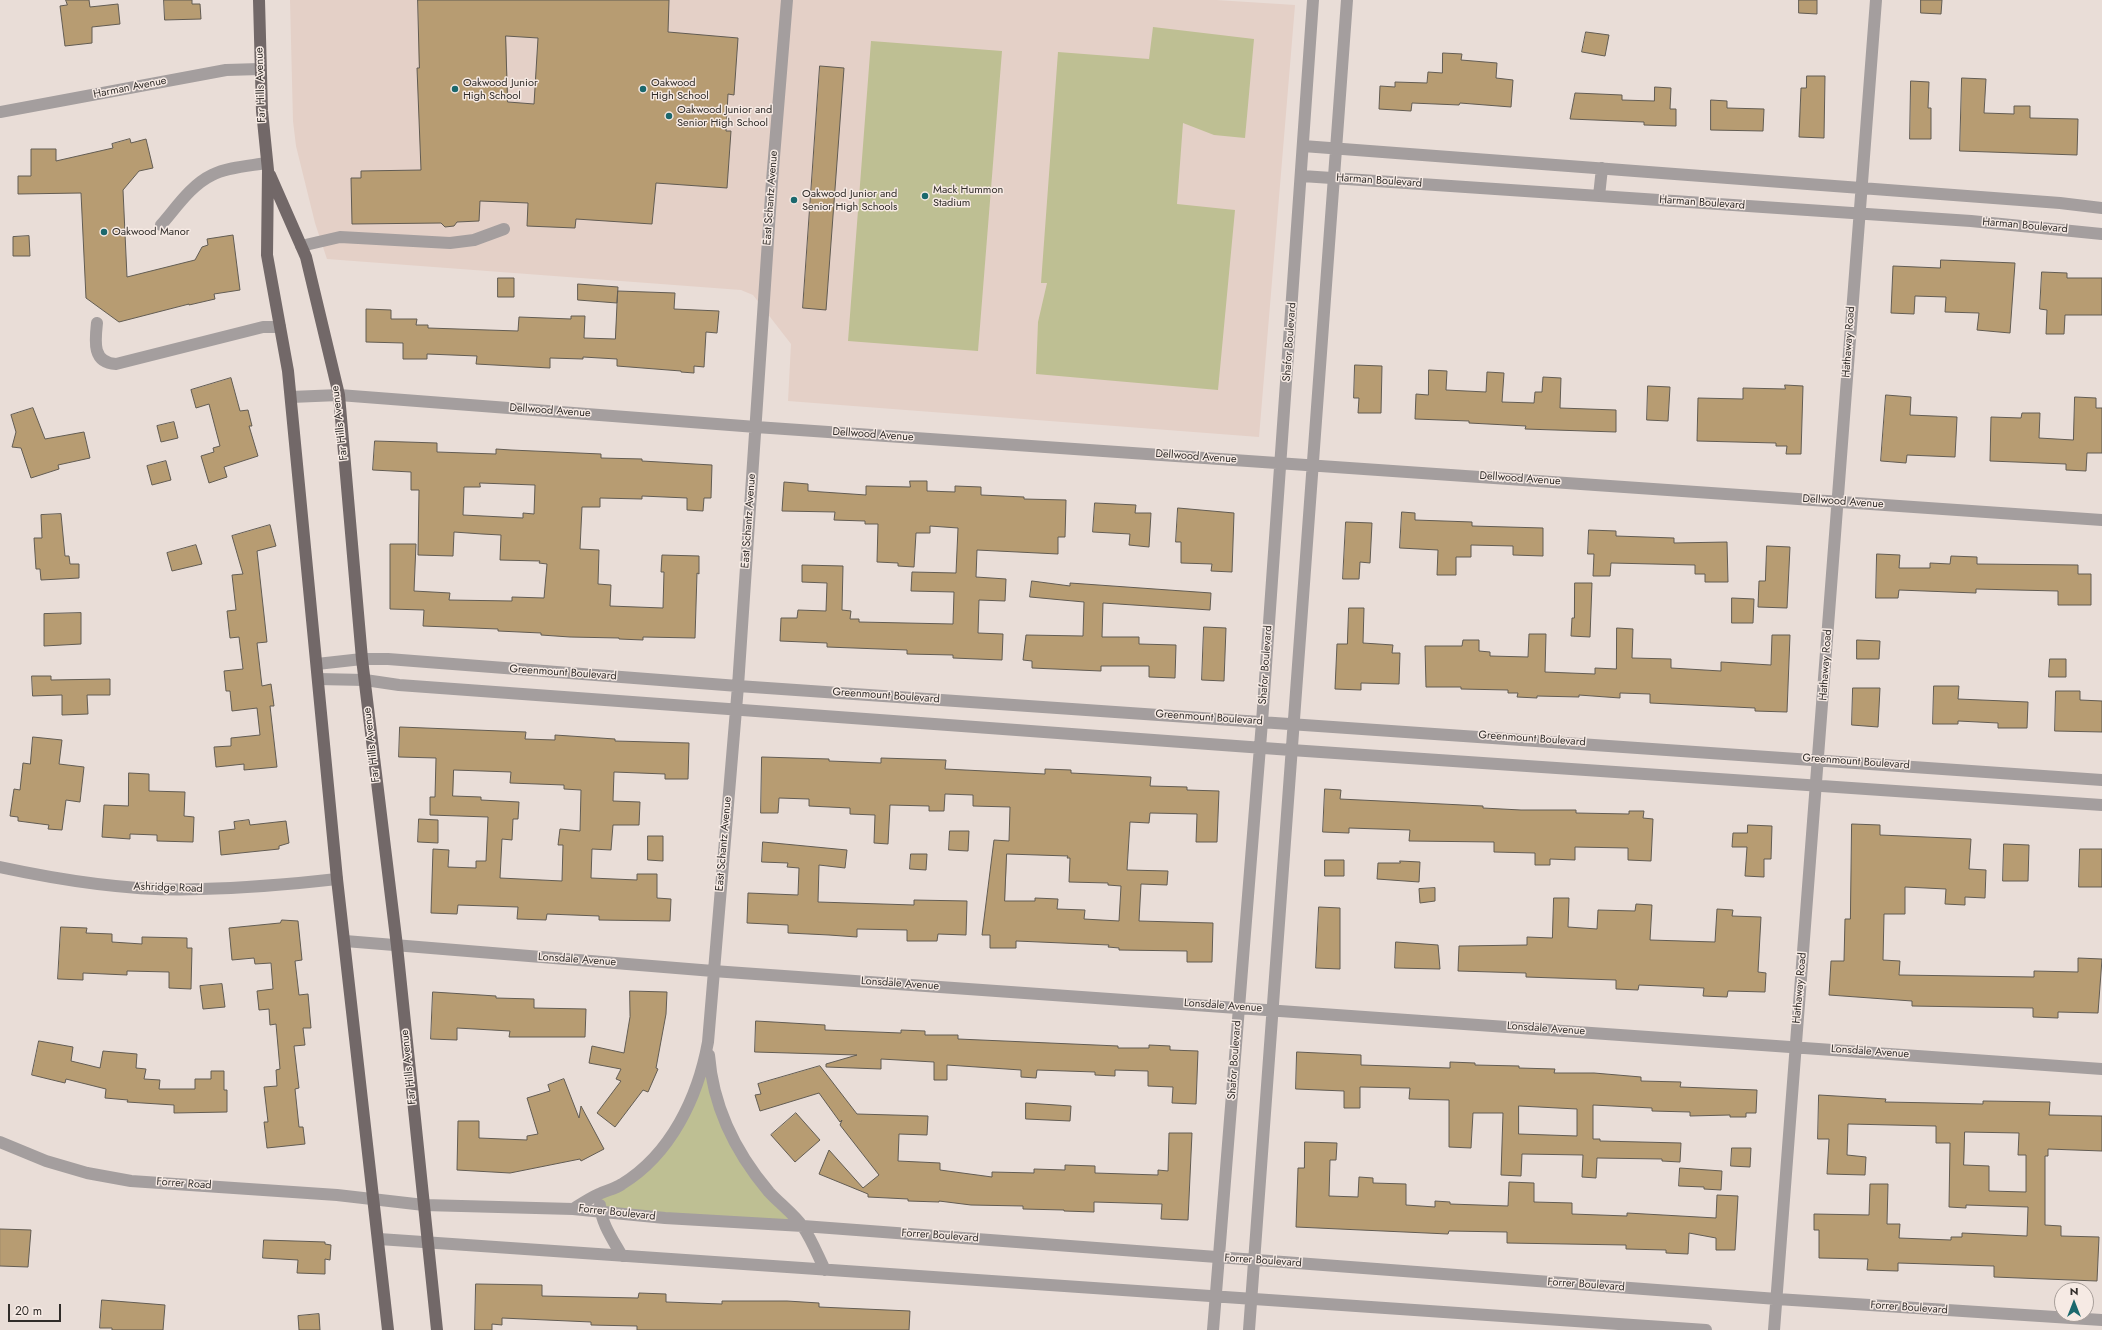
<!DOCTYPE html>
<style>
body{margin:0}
#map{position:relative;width:2102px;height:1330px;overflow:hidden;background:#e9ddd7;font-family:Jost,sans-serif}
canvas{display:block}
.north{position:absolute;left:2054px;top:1282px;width:40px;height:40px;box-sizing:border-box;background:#f6eae4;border:1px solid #a79e99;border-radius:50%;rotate:0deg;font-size:11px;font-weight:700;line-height:16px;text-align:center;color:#302c29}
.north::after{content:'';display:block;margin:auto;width:14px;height:18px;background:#1b686d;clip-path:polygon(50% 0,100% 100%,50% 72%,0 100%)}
.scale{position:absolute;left:8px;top:1304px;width:53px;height:18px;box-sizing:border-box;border:2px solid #302c29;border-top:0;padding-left:5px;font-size:12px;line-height:14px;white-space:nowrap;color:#302c29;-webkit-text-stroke:3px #f6eae4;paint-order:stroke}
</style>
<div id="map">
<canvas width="2102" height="1330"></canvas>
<div class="north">N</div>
<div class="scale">20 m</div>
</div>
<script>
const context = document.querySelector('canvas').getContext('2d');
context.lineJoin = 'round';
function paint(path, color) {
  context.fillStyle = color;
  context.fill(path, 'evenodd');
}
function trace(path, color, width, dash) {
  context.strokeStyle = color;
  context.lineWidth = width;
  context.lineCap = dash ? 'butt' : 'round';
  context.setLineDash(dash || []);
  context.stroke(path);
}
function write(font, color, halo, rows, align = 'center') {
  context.font = font + ' Jost,sans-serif';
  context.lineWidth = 3;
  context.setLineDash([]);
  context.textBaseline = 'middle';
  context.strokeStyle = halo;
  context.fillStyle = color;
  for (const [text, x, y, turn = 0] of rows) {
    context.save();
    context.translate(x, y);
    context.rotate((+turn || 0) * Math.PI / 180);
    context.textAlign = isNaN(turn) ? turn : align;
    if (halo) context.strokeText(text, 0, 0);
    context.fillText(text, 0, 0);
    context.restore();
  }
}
const built = new Path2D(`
 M290,0h926l79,5 -36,432 -471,-36 3,-57 -38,-49 -12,-5 -414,-31 -12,-36 -19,-77 -3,-25z`);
const green = new Path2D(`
 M1153,27l101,12 -9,99 -31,-3 -31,-12 -6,81 58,6 -17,180 -182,-16 2,-52 9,-39h-6l17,-231 91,7z
 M871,41l131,10 -24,300 -130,-10z
 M709,1053l28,94 66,79 -203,-15 -1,-17 60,-41z`);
const building = new Path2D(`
 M66,0h23l1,7 28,-3 2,20 -28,3v16l-27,3 -5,-40 7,-1z
 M164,0h28v4h8l1,15 -36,1z
 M418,0h251l-1,32 70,6 -4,57 -6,-1 -2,37h5l-4,57 -71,-5 -4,41 -76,-5 -1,9 -48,-2 1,-23 -48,-2 -1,20 -22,1 -3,4 -9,1 -4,-4 -89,1 -1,-46h10v-7l60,-1 -4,-102h2zM506,36l32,2 -4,66 -26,-2z
 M1799,0h18v14l-18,-1z
 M1921,0h21l-1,14 -20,-1z
 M1586,32l23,3 -4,21 -23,-4z
 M1443,53l19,1 -1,6 36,3 -1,15 17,2 -2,27 -51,-4 -1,2 -47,-2 -1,8 -32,-2 1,-23 15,1v-5l32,1 1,-11 14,1z
 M820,66l24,2 -18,242 -23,-2z
 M1807,76h18l-1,62 -25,-1 2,-49h5z
 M1962,78l24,1 -2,34 30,1v-8h16v12l48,1 -1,36 -117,-4z
 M1911,81l18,1 -1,26h3v31h-21z
 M1655,87l16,1 -1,21h6v17l-32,-1v-3l-74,-3 5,-26 47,2v5l32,1z
 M1711,100l16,1v7l37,1 -1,22 -52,-1z
 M130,139l1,4 15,-4 7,29 -14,3 -16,19 4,87 68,-17 7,-13 6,-2 -1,-6 26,-4 7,55 -26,4 1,5 -26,6v-1l-70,18 -33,-24 -5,-105 -63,1v-18h13v-27h25v12l57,-13 -1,-4z
 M29,236l1,20h-17v-19z
 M1941,260l74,3 -5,70 -33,-3 2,-17 -34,-1 1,-15 -31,-1 -1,18 -23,-1 2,-47 47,2z
 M2042,272l25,1v5h35v37h-37l-1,19h-18l1,-24 -7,-1z
 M498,278h16v19h-16z
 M578,284l40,3 -1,16 -39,-3z
 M618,291l57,2 -1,16 45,2 -2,22 -11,-1 -2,35 -10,-1v7l-13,-1v-1l-64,-5v-7l-34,-2v2l-33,-1v10l-74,-4 1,-8 -50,-2v5h-24v-16l-37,-1v-33l25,1v9h26l-1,6h12v3l90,3 1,-14 52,2v-3h14l-1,22 31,1z
 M1355,365l27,1 -1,47h-23l1,-15h-5z
 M1429,370l18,1 -1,19 40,2 1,-20 17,1 -2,29 32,1 1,-11h7l1,-15 18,1 -1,30 56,2v22l-91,-3 1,-3 -57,-3v-2l-54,-2 1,-25 12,1z
 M231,378l9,33 8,-1 4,16h-3l9,30 -34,11 3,10 -18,6 -8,-27 13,-4 -1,-4 7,-2 -11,-42 -13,4 -5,-18z
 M1785,385l18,1 -2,68h-15l1,-8h-11v-3l-79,-2 1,-43 45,1v-11l42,1z
 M1648,386l22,1 -2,34 -21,-1z
 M1886,395l25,2 -1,18 47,2 -2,40 -48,-2 -1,8 -25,-2z
 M2075,397l21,1v10h6v45h-15l-1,18 -20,-1v-6l-76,-3 1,-44 30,1 1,-5h18l-1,25 34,2z
 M33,408l12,31 39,-7 6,26 -32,7 1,4 -28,9 -10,-30 -9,-1 4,-15 -5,-17z
 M174,422l4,16 -17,4 -4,-16z
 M375,441l62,2v9l59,2v-5l15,1 90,4v4l41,1v2l70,4 -1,33h-7l-1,13 -16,-1v-12l-45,-2v3l-42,-1v9h-18l-2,42 19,1 -1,34 13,1 -1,21 53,2 1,-36h-3l1,-17 37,1v18l-2,-1 -2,65 -52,-1v3l-24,-1v-1l-49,-1 -29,-2v-2l-43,-2v-2l-75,-3 1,-16 -34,-1v-65h26l-2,47 36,2 -1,7 63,1v-4l32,1 3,-34 -8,-1 1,-2 -40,-1 1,-25 -19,-1 -28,-2 -1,24 -35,-1 1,-65h-8v-18l-38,-2zM480,483l55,2 -1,29 -11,-1v5l-60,-3 1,-28h16z
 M166,461l5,19 -19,5 -5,-19z
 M910,481h17v10l28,1v-6l26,1v8l43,2v2l42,1 -1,37h-7v17l-81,-4 -1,27 30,2 -1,22 -26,-1 -1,33 25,1 -1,26 -49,-2v-3l-46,-1v-4l-80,-3v-4l-47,-2 1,-23h16l1,-8 28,1 1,-28 -25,-1v-17l41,1 -1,44 9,1 -1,8h9v3l94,2 1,-32 -43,-1 1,-19 44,1 2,-45 -28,-2v7h-14l-2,34 -16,-1v-3l-21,-1 1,-38h-13v-3l-31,-1 1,-8 -53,-1 2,-29 24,2v7l58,4v-9l44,1z
 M1095,503l41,2 -1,8h16l-2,34 -20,-2 1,-11 -37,-2z
 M1178,508l56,5 -2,59 -21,-1 1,-7 -31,-1v-21h-5z
 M1402,512l13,1v7l57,2v4l71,2v28l-30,-1v-9l-42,-1v12h-15v18h-19l1,-25 -38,-2z
 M61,514l4,42h4l1,8h9v14l-38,2 -1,-11h-4l-2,-31h8l-1,-23z
 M1346,522l26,1 -2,40 -10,-1 -1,17h-16z
 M270,525l6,21 -19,5 10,91 -10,1 5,43 9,-2 3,22h-4l7,61 -33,3v-6l-28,3 -2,-20 17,-1v-8l29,-3 -3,-27 -25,3 -2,-20h-4l-2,-20 19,-2 -4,-32 -9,1 -3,-27 9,-1 -4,-35 11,-1 -11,-38z
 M1589,530l27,1v5l58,2v5l53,-1 1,40h-23v-8h-10v-9l-84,-2 -1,13h-17l1,-22h-6z
 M196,545l6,19 -30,7 -5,-18z
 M1767,546l23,1 -3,61 -29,-1 1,-26h6z
 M1877,554l23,1 -1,13h31v-5l20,1 1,-8 26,1v7l101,1v9h13v31h-33v-14l-82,-2v4l-77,-3 -1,8h-22z
 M1032,581l38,5v-3l141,10 -1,17 -107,-7 -1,34h37v7l37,1 -1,33 -26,-1v-11h-48v5l-69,-3v-7l-9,-1 3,-25 57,1 1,-34 -54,-5z
 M1575,583h17l-2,54 -19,-1 1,-18h2z
 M1732,598l22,1 -1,24h-21z
 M1349,608h15l-1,35 30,2 -1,8h8l-1,31 -38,-1v7l-26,-1 2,-45h10z
 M81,613v31l-37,2v-32z
 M1204,627l22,1 -2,53 -22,-1z
 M1617,628l16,1 -1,29 39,1v9l50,3v-9l50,3 1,-30h18l-3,77 -32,-1v-3l-105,-5v-9l-30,-1v5l-41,-3v2l-42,-1v2l-20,-1 1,-4h-10v-3l-47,-1v-2h-35l-1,-41h37l1,-6h16v11l11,1v4l38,1 1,-23h17l-1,38 50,2v-6l21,1z
 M1857,640l23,1 -1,18h-22z
 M2050,659h16v18h-17z
 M32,676h19v4l59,-1v16h-23l1,19 -26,1v-20l-29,1z
 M1934,686h25l-1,13 70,3 -1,26h-29v-5l-40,-2v3h-25z
 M1853,688h27l-2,39 -26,-2z
 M2056,691h24v9l22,1v31l-47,-1z
 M400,727l126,5 -1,7 30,1v-5l60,4v2l74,2 -1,36h-23v-5l-51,-2 -1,29 27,1 -1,23h-26l-2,25 -19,-1 -1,29 46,2v-6h20v24l14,1 -1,22 -71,-1v-4l-52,-2 -1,6 -29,-1 1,-12 -60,-2 -1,9 -26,-1 2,-64 16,1 -1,17 28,1v-7h10l2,-44 -58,-2v-18h5l1,-39 -37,-1zM454,770l57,2 -1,11 54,2v4l17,1 -1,41 -20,-2 -2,16h5l-1,36 -62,-3 2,-39 10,1 1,-21h5l1,-17 -38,-2v-3l-28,-1z
 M33,737l29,3 -3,24 25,3 -4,35 -14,-2 -4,30 -14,-1 1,-4 -31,-4v-4l-8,-1 4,-27 6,1 3,-27 7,1z
 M762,757l67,2v2l52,2v-5l65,2 -1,9 100,5v-5l26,1v3l80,4 -1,9 37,1v3l32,1 -2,51h-21l1,-28 -47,-1 -1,10 -19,-1 -3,48 41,1 -1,14 -26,-1 -2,37 74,2 -1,39h-25v-11l-68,-1v-2l-11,-1 1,-2 -93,-4v7h-26v-13h-8l12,-95 15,1 1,-34 -37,-1v-11l-28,-1 -1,17h-15v-5l-39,-1 -2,39 -14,-1 1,-28 -25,-1v-6l-41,-2v-7l-30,-1 -1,15h-17zM1007,854l61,2 -1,2h3l-1,24 39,1v2l13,1 -2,35 -35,-2 1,-9 -28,-1 1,-10 -23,-1v3h-30z
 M129,773l20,1v17l36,1 -1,24 10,1 -1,25 -36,-1v-6l-27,-1v5l-28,-2 2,-32 24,1z
 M1325,789l16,1 -1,9 143,7v2l38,2h55v3l53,1v-3h15l-1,7 10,1 -2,42 -23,-1v-12l-53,-1v13l-25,-1v6h-15v-12l-41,-1v-10l-85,-1 1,-11 -61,-2v5l-26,-1z
 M419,819l19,1v23l-20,-1z
 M249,820l1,5 36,-4 3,22 -10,3v3l-58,6 -2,-24 16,-2 -1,-7z
 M1852,824l28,1v10l91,4 -2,30 17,1 -1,28 -20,-1v8l-20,-1 1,-15 -41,-2v27h-21l-1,46 17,1 -1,14 135,2v-6l44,1v-14l24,1 -4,54 -40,-1v6l-25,-1v-9l-121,-2v-5l-83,-6 2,-34h13l1,-42h5z
 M1748,825l24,1 -1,33h-7v18l-19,-1 2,-29h-15l1,-14h14z
 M950,831h19l-1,20 -19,-1z
 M648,836h15v25l-15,-1z
 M763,842l84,8 -2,18 -26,-3 -1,37 96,3v-5l53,1 -1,34 -28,-1 -1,7h-30v-11l-50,-1v8l-28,-2 -41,-2v-8l-41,-2 1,-30 50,2 1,-27 -12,-1 1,-4 -26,-1z
 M2004,844l25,1 -1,36h-25z
 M2080,849h22v38h-23z
 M911,854h16l-1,16 -16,-1z
 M1325,860h19v16h-19z
 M1400,861l20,1 -1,20 -42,-3 1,-16h22z
 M1435,888v13l-15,2 -1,-14z
 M1554,898h15l-1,29 29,2 1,-19 37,1 1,-7 16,1 -2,35 65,2 2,-33 16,1 -1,6 29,1 -3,55 8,1 -1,19 -37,-1 -1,6 -24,-1 1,-8 -65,-3 -1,5 -22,-1v-9l-90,-3v-4l-68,-2 1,-25 68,-1v-8l25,1z
 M1319,907l21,1v61l-24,-1z
 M282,920l16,1 4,39 -7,1 4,34 9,-1 3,34h-8l2,17 -11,1 5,42 -4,1 4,38h4l2,17 -38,4 -3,-26h4l-4,-35 13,-1 -1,-16 4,-1 -4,-45 -6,1 -1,-16 -10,1 -2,-19 16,-2 -2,-26 -16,1 -1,-6 -22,2 -3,-32 51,-5z
 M61,927l26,1 -1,5 26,1v8l30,2v-7l45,1v10h5l-1,41 -22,-1v-16l-42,-1v4l-44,-2v7l-25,-1z
 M1396,942l42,3 2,24 -45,-1z
 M222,984l3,23 -22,2 -3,-23z
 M630,991l37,1 -1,22 -10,54 2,1 -10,23 -5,-2 -28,37 -18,-14 24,-32 -5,-2 5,-10 -32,-6 3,-17 32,7 6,-36z
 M433,992l63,4v2l38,1v9l52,1 -1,28h-76l1,-6 -53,-3v12l-26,-1z
 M756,1021l69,4v5l76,3v-3l24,1v4h33v4l160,7v2h31v-3l21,1v4l28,1 -2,53 -24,-1 1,-16 -25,-1v-15l-33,-1v6l-20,-1v-3l-58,-2 -1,8 -15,-1v-7l-74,-5v15h-13v-18l-53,-3v10l-55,-2v-3l31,-9 -102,-3z
 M39,1041l34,6 -2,14 29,7 3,-17 34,3 -1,14 10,1 -2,10 16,1 -1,9h36v-10h16v-8h13v19h3v22l-53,1v-8l-47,-3 1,-2 -23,-2 1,-9 -40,-10 -1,4 -33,-8z
 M1297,1052l64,3v10l89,3v-6l25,1v2l44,1v2l36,1 -1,4h40l47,4v4l40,1 -1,5 77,3 -1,23h-10v4h-16v-2l-40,1v-4l-38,-1v-3l-59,-3v34h7v2l81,2 -1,19 -18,-1v-2l-65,-1 -1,20 -14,-1 1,-22 -61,-1 -1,22 -20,-1 2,-62h-30l-2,35 -22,-1v-47l-40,-1 1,-11 -50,-1v21h-16v-17l-48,-2zM1519,1106l58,3v27l-58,-2z
 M820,1066l37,48 71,2 -1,19 -28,-1 -1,27 42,2v7l52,7v-5l42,1v-4l31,1v-5l30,1v7l63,2v-5l10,1 1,-38h23l-4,87 -27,-1 1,-15 -68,-2v10l-30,-1v-1l-41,-1v-3l-52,-1 -32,-4v1l-31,-1v-2l-40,-2v-3l-49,-20 10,-24 34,38 16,-13 -39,-50 2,-5 -2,2 -21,-29 -59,18 -5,-16 6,-1 -3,-10z
 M564,1079l15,39 2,-12 23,43 -23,12 -1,-2 -70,14 -53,-3 1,-49h21v17l48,2v-4l11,-2 -11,-36 23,-7 -2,-6z
 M1819,1095l67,4 -1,3 52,1 46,1v-3l67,1 -1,13 53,1v35l-54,-2v7h-3v69l16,1v10l38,1 -2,44 -103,-4v-11l-96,-3v8l-31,-1 1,-11 -49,-1v-28h-5v-16l55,1 1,-31h18l-1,40h13l-1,14 52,2v-3h11v-4l65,3 1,-29 -62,-2v3l-17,-1 1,-64h-14v-17l-88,-2 -1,31 19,2 -1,18 -38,-1 2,-35h-11zM1965,1132l54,1 -1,22h8v37l-37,-1v-25l-25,-1z
 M1026,1103l45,3 -1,15 -44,-2z
 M796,1113l24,27 -25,22 -24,-27z
 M1305,1142l32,1 -1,17h-6l-1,36 29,1 1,-20 14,1v5l33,1v21l29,2v-6l15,1v2l58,2 1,-24 25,1v19l38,1v11l55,2v-3l89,5 1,-23 21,1 -3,54h-19v-12l-27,-5 -1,21 -22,-1v-3l-40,-1v-4l-119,-2v-11l-58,-1 -1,3 -152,-7 2,-59h6z
 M1732,1148h19l-1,19 -19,-1z
 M1680,1168l42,3 -1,19 -17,-1v-2l-25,-1z
 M0,1229l31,1 -3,37 -28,-1z
 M264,1240l61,2v2l6,1 -1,15 -5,-1v15l-28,-1 1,-13 -35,-2z
 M476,1284l66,1v11l96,2 1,-5 27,1v8l56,2v-3h65l32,2v4l91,4 -1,19h-272v-4l-46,-1v-3l-89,-4v7l-10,-1v6h-17z
 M102,1300l63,5 -2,25h-51v-2h-12z
 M319,1314l1,16h-21l-1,-14z`);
const minor = new Path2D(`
 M0,112l226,-42 34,-1
 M1303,146l757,57 42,5
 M1302,176l669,45 131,13
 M1599,196l3,-28
 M161,225c15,-17 30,-40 51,-50 16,-8 37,-9 55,-12
 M301,246l39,-9 110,6 24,-3 30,-11
 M97,323c-2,18 -5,40 19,41l147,-37h17
 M291,397l48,-2 417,32 1346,93
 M317,664l45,-5h26l350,27 1364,94
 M318,679l47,1 34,5 892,65 811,55
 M0,867c65,14 134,25 201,22 46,-1 91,-5 136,-10
 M345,941l368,30 1389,98
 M709,1055c4,52 27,98 60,137 10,11 26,23 34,35 9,13 15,29 22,43
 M0,1142l46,19 41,12 44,8 206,14 87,10 149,4 92,9 138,8 974,73 325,21
 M600,1205c1,18 13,35 22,51
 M573,1209c8,-5 17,-11 26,-15 8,-4 16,-5 23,-10 49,-30 76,-87 86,-142l30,-356 34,-505 15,-181
 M379,1239l1327,91
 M1213,1330l49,-608 51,-722
 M1249,1330l98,-1330
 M1774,1330l102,-1330`);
const major = new Path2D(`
 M259,0l3,111 6,59 -1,85 21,116 49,508 51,451
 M270,175l36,82 33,138 23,264 35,287 40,384`);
const markers = [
 [455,89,4,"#1b686d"],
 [643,89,4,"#1b686d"],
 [669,116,4,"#1b686d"],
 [925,196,4,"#1b686d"],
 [794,200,4,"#1b686d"],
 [104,232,4,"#1b686d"]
];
const poiNames = [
 ["Oakwood Junior",463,83],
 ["High School",463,96],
 ["Oakwood",651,83],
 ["High School",651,96],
 ["Oakwood Junior and",677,110],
 ["Senior High School",677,123],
 ["Mack Hummon",933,190],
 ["Stadium",933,203],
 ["Oakwood Junior and",802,194],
 ["Senior High Schools",802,207],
 ["Oakwood Manor",112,232]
];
const streetNames = [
 ["Far Hills Avenue",261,85,-92],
 ["Harman Avenue",130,88,-11],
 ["Harman Boulevard",1379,181,4],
 ["East Schantz Avenue",771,198,-86],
 ["Harman Boulevard",1702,203,4],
 ["Harman Boulevard",2025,226,5],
 ["Shafor Boulevard",1290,342,-86],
 ["Hathaway Road",1849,342,-86],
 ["Dellwood Avenue",550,411,4],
 ["Far Hills Avenue",340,423,-97],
 ["Dellwood Avenue",873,435,4],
 ["Dellwood Avenue",1196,457,4],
 ["Dellwood Avenue",1520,479,4],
 ["Dellwood Avenue",1843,502,4],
 ["East Schantz Avenue",749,521,-86],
 ["Shafor Boulevard",1266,665,-86],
 ["Hathaway Road",1826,665,-86],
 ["Greenmount Boulevard",563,673,4],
 ["Greenmount Boulevard",886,696,4],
 ["Greenmount Boulevard",1209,718,4],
 ["Greenmount Boulevard",1532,739,4],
 ["Far Hills Avenue",372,745,-97],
 ["Greenmount Boulevard",1856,762,4],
 ["East Schantz Avenue",724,844,-85],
 ["Ashridge Road",168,888,2],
 ["Lonsdale Avenue",577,960,4],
 ["Lonsdale Avenue",900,984,4],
 ["Hathaway Road",1800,988,-85],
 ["Lonsdale Avenue",1223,1006,4],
 ["Lonsdale Avenue",1546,1029,4],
 ["Lonsdale Avenue",1870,1052,4],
 ["Shafor Boulevard",1235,1060,-86],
 ["Far Hills Avenue",409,1067,-96],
 ["Forrer Road",184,1184,4],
 ["Forrer Boulevard",617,1213,6],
 ["Forrer Boulevard",940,1236,4],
 ["Forrer Boulevard",1263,1261,4],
 ["Forrer Boulevard",1586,1285,4],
 ["Forrer Boulevard",1909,1308,4]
];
paint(built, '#e4d0c7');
paint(green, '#bebf93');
paint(building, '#b79c72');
trace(building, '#625c53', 1);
trace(minor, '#a49e9e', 12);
trace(major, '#726868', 12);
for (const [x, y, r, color] of markers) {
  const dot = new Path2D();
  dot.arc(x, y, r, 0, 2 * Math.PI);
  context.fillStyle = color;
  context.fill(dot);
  trace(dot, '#f6eae4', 1.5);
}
write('11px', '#302c29', '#f6eae4', poiNames, 'left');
write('11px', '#302c29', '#f6eae4', streetNames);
</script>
